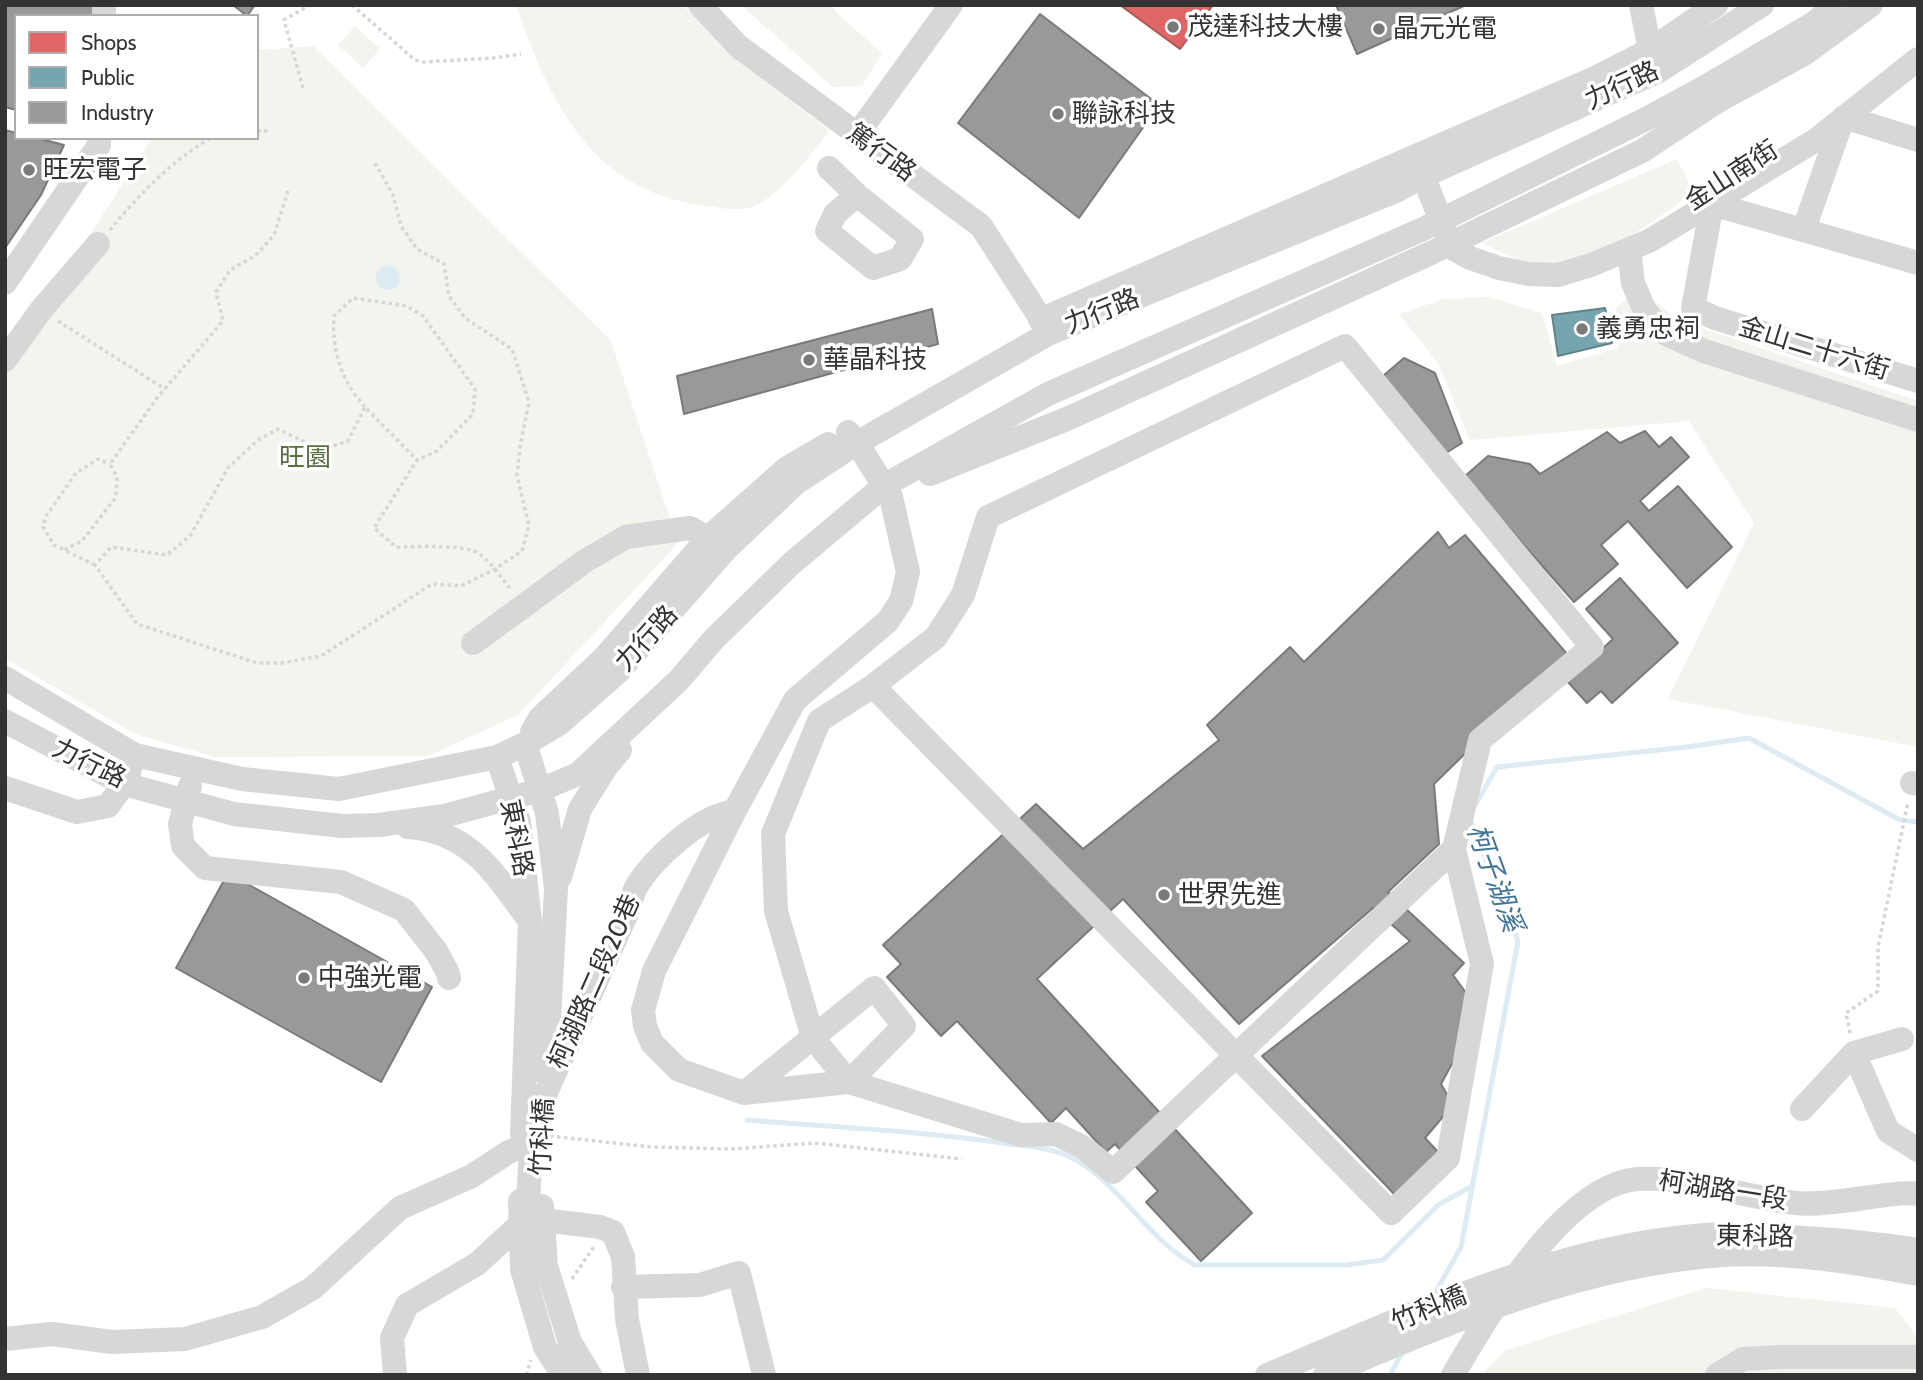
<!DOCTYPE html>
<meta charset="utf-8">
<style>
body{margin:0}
#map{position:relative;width:1923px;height:1380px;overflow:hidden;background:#fff;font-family:Cabin,sans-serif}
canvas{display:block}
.frame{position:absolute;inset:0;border:7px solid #333;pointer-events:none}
.legend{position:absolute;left:14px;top:14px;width:245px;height:126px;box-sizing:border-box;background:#fff;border:2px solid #adadad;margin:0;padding:9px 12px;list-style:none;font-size:21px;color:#333}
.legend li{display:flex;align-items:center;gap:14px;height:35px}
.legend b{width:35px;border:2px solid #adadad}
</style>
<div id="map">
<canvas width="1923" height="1380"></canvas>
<div class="frame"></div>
<ul class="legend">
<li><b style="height:19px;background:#e06666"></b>Shops</li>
<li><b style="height:19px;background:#76a5af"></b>Public</li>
<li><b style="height:19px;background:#999"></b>Industry</li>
</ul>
</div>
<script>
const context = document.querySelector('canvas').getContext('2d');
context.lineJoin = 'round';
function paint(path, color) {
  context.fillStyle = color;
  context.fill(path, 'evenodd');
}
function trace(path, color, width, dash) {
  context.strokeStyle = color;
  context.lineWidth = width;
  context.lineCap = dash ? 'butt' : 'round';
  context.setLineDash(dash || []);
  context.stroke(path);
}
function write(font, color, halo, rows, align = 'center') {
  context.font = font + ' Cabin,"Noto Sans TC",sans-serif';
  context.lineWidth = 7;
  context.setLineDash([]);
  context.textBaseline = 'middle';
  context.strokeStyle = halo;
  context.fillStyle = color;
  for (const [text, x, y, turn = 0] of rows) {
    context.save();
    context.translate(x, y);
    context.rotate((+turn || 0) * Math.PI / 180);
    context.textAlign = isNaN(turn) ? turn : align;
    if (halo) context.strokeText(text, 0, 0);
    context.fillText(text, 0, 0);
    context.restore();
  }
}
const green = new Path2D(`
 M516,5h167l43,47 104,79c-21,24 -46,62 -76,75 -16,7 -37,1 -53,-1 -111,-15 -152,-105 -185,-200z
 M741,5h91l7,10 43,38 -20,33 -29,1z
 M355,26l25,23 -17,19 -25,-23z
 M313,46l298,295 67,202 -160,172 -90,41 -213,1 -80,-23 -130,-76v-291l147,-229h105v-88z
 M1677,159l17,34 -83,57 -57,20 -29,-7 -43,-20z
 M1639,288l39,32 240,81v346l-250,-48 86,-176 -65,-102 -219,19 -32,-77 -39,-49 45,-15 44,-2 54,16 15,53 62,-18 -3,-40z
 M1707,1288l188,20 23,30v37h-437l25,-25z`);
const water = new Path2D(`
 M376 278a12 12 0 1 1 24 0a12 12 0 1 1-24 0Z`);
const shops = new Path2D(`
 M1120,5h93l-33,44z`);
const public = new Path2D(`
 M1605,308l7,35 -54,13 -6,-41z`);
const industry = new Path2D(`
 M5,5h97l-2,11h-84v94l-11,-3z
 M233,5h22l-8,11z
 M1336,5h130l-109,49z
 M1040,14l119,91 -80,113 -121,-95z
 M5,130l11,3v5h21l27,7 -23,50 -36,53z
 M932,309l6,35 -254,70 -7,-38z
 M1404,358l31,15 27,70 -16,10 -63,-77z
 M1645,431l14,16 12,-10 18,20 -49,44 9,10 29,-25 54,61 -45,41 -59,-67 -27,24 17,19 -44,38 -110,-125 24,-21 42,8 10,10 67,-42 13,11z
 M1438,532l11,16 16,-13 102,119 -133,130 5,60 -51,48 76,71 -11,12 16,22 -10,54 -18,33 12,21 -28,33 16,17 -45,41 -134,-140 148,-115 -37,-33 -134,116 -116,-125 -86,80 215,234 -51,48 -55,-59 12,-11 -43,-47 -9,8 -40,-44 -15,15 -94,-102 -16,15 -54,-59 14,-13 -18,-19 153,-141 47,45 136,-109 -12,-15 83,-78 14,15z
 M1620,578l58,65 -66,60 -11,-12 -14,12 -20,-22 46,-42 -27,-30z
 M228,873l204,114 -51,95 -205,-114z`);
const stream = new Path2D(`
 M1476,804l21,-37 190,-20 62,-9 151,82 18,2
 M747,1120c85,7 171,11 255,23 21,3 49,4 68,14 48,23 78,84 125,108h151l37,-5 55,-55 34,-19
 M1434,1295l27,-48 57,-306 -48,-122
 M1390,1375l12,-22`);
const path = new Path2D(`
 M352,5l63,55 9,2 69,-4 28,-4
 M303,88l-19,-68 26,-15
 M257,131h12
 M375,163l18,32 8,31 16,23 27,15 5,32 16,22 47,31 17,53 -9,44 -3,30 12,49 -7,26 -27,18 -34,17 -29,-2 -111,72 -40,7h-24l-120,-39 -42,-59 16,-18 56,8 23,-19 38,-68 30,-28 20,-11 43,21 27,-9 17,-34 52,53 -43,68 22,19c17,0 69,-3 82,6 14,10 23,24 33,37
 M110,230c28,-34 62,-70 101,-92
 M58,321l107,68
 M365,407c-24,-27 -33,-55 -31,-91l19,-18 54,8 16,10 52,73 -2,25 -36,37 -20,9
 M63,549l-9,-4 -11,-18 3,-11 30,-43 22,-14 12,5
 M95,565l-31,-15 18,-9 34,-44 1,-20 -7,-13 47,-66 66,-77 -7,-29 14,-22 25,-14 19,-21 14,-44
 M1850,1033l-4,-20 32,-22v-44l30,-145
 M550,1136l101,11 81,2 83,-6 147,16
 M572,1279l23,-34
 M526,1375l5,-15`);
const minor = new Path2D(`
 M700,5l38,41 243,180 60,93
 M1641,5l9,45 5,13
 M104,16v-11
 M1844,117l74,23
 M856,136l95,-131
 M1418,162l31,80 5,7 16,9 29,10 30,6 29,1 33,-10 58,-24 167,-101 102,-81
 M829,168l28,27 55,44 -12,20 -27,9 -46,-37 8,-17 22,-19
 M1712,204l-19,104 22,10 203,63
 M1712,204l206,59
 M1804,229l39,-111
 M1629,250l4,33 12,28 21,23 38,17 214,69
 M5,283l94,-138v-7
 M1040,320l557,-243 53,-27 66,-45
 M5,360l36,-50 57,-66
 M930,474l139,-56 364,-166 209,-101 76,-50 86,-47 67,-49
 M473,643l112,-82 41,-24 64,-9 18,10
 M5,678l130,77 107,24 97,10 158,-32 28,-13 34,-20 59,-52 109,-124 69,-65 61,-40 191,-109 348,-143 27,-15 236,-105 103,-66
 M873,686l518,527 57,-55 34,-194 -28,-115 26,-109 112,-93 -247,-301 -357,171 -25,78 -27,42 -63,49 -54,35 -46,113 3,77 37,127 36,44 172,53 35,-1 27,13 30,25 341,-323
 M5,721l119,63 110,30 108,12 37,-1 65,-9 96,-26 38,-16 101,-94 35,-41 78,-76 93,-78 163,-91 375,-165 221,-109 59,-32 111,-65 21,-18
 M532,732l8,-14 64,-60 104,-120 79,-70 41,-24
 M525,744l22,69 9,76 -10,186
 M497,757l22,65 11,99 -8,212
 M1912,783l6,1
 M190,786l-10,38 3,22 22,22 136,14 63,28 32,41 11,20 2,7
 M5,788l72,24 31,-6 16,-22 6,-15
 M408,827c62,4 88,48 121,93
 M560,877l20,-68 26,-42 14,-17
 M1854,1053l34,78 30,19
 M1854,1053l48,-14
 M744,1093l130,-105 30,38 -55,56 -105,11 -65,-23 -27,-27 -7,-17 -2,-16 11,-39 80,-159 61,-112 93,-79 13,-20 7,-29 -17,-75 -34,-54 -9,-11
 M1802,1109l52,-56
 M520,1201l2,68 23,78 18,28
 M542,1206l4,60 24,76 20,33
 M623,1287l77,-2 39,-12 25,102
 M5,1339l47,-5 60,8 73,-3 77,-22 51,-29 87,-80 72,-32 35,-23 25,-12
 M395,1375l-3,-37 15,-33 70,-41 50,-46
 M638,1375l-11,-56 -4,-62 -10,-25 -13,-5 -73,-9 5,-85 6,-23 89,-197c3,-8 5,-18 9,-26 17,-28 65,-73 98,-75
 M1267,1375c146,-61 295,-134 455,-141 17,-1 35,2 53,2 48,3 96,6 143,14
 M1325,1375c127,-54 257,-110 397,-120 64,-4 133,7 196,19
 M1453,1375c34,-58 111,-191 185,-196 53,-3 105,19 158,24 23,3 65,-5 90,-8 10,-1 21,-3 32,-1
 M1717,1375l26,-16 37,-2h138`);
const markers = [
 [1173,27,7,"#7a7a7a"],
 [1379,29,7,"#7a7a7a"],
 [1058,114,7,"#7a7a7a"],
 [29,170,7,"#7a7a7a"],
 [1582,329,7,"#7a7a7a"],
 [809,360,7,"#7a7a7a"],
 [1164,895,7,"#7a7a7a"],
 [304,978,7,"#7a7a7a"]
];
const poiNames = [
 ["茂達科技大樓",1187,27],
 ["晶元光電",1393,29],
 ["聯詠科技",1072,114],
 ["旺宏電子",43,170],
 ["義勇忠祠",1596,329],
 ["華晶科技",823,360],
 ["世界先進",1178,895],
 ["中強光電",318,978]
];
const streetNames = [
 ["力行路",1622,86,-25],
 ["篤行路",881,153,36],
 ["金山南街",1732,176,-33],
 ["力行路",1102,312,-22],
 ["金山二十六街",1814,349,17],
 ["力行路",647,639,-48],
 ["力行路",89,764,26],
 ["東科路",516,838,79],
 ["柯湖路二段20巷",595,982,-66],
 ["竹科橋",543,1137,-87],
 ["柯湖路一段",1723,1191,9],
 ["東科路",1755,1237,1],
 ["竹科橋",1429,1309,-22]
];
const parkNames = [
 ["旺園",305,458]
];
const waterNames = [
 ["柯子湖溪",1494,878,70]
];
paint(green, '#f1f5ed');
paint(water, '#ddebf3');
paint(shops, '#e06666');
trace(shops, '#ac5757', 2);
paint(public, '#76a5af');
trace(public, '#62838a', 2);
paint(industry, '#999');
trace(industry, '#7a7a7a', 2);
trace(stream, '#ddebf3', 5);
trace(path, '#d6d6d6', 3.5, [3.5, 3.5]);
trace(minor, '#d7d7d7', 24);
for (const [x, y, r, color] of markers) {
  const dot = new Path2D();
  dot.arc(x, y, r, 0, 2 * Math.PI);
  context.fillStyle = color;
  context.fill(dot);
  trace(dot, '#fff', 2.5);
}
write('26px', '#333', '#fff', poiNames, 'left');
write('26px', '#333', '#fff', streetNames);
write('26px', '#56703f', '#fff', parkNames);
write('italic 28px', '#3f7597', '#fff', waterNames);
</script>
